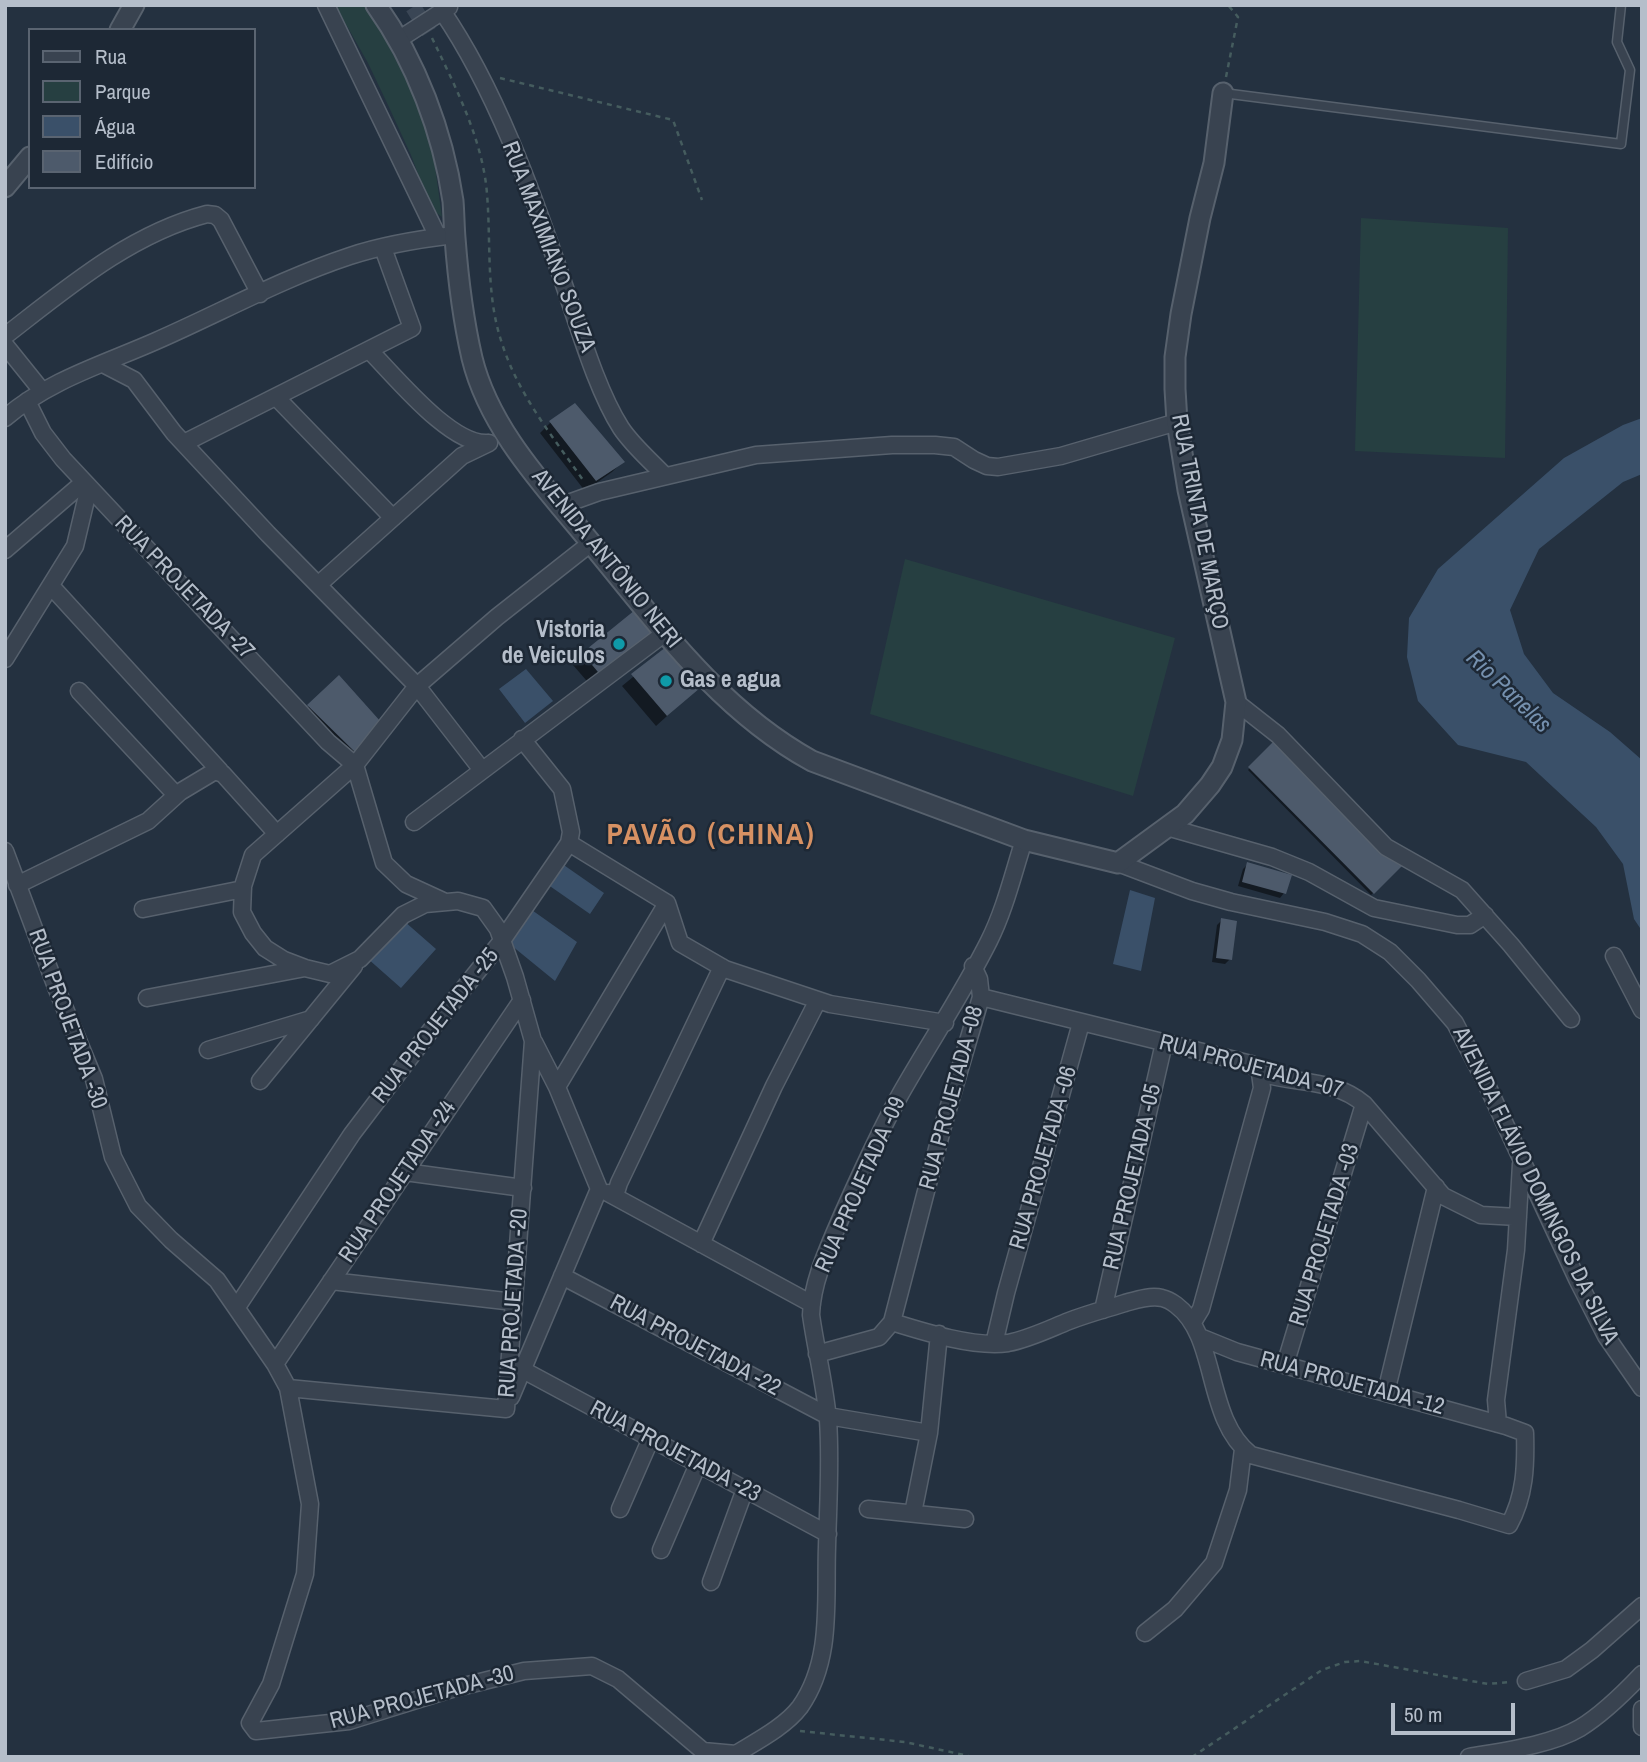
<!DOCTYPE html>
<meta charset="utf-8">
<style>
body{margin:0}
#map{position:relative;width:1647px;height:1762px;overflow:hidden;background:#243140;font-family:"Archivo Narrow",sans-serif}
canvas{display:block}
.frame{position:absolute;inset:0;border:7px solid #b5beca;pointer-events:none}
.legend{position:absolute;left:28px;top:28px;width:228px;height:161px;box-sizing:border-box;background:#1d2835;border:2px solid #5a6471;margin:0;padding:9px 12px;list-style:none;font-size:21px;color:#b5beca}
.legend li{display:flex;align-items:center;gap:14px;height:35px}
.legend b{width:35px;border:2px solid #5a6471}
.scale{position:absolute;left:1391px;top:1703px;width:124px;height:32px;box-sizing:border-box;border:4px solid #b5beca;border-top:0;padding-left:9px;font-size:21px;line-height:24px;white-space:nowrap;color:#b5beca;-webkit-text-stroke:5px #1d2835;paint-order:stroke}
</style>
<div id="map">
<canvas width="1647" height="1762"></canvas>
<div class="frame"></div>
<ul class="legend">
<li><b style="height:9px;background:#394350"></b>Rua</li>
<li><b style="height:19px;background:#263f41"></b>Parque</li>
<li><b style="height:19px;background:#3a5069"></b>Água</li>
<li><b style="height:19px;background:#4d5a6b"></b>Edifício</li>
</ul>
<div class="scale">50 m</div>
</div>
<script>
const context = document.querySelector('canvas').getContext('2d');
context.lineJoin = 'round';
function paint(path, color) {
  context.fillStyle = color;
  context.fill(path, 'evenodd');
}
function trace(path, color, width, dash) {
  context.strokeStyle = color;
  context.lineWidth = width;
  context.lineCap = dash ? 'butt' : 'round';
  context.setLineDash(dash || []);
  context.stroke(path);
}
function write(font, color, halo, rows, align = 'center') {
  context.font = font + ' "Archivo Narrow",sans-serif';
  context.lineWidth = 5;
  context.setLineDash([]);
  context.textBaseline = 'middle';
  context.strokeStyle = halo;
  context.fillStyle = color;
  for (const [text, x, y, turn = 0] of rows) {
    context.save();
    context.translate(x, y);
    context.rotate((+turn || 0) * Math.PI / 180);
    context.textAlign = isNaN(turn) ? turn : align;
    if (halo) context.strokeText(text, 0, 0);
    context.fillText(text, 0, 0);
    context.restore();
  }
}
const green = new Path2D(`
 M335,5h29l19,30 26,50 23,60 10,72 -11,-8 -20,-54 -23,-50 -20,-42z
 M1361,218l147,10 -3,230 -150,-7z
 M905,559l270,79 -42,158 -263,-82z`);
const water = new Path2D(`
 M1642,418v56l-19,8 -84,67 -29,61 14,44 29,39 57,39 32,28v171l-8,-12 -11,-55 -27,-37 -70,-65 -68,-17 -40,-44 -11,-44 2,-39 29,-49 126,-111 59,-33z
 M526,669l27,32 -28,22 -26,-34z
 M558,861l46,32 -14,21 -46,-32z
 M1130,890l25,8 -14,73 -28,-7z
 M529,908l48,34 -22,39 -49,-40z
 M404,921l32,28 -35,39 -34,-30z`);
const shadow = new Path2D(`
 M575,406l47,56 -10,10 -27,19 -45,-58 10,-10z
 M635,612l-43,75 -19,-22z
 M666,650l21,48 -31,28 -34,-40z
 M339,678l16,74 -8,7 -46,-45z
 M1276,741l124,125 -29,29 -123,-125z
 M1248,864l36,29 -4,5 -42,-12 5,-17z
 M1222,920l8,39 -5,5 -13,-2 5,-37z`);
const building = new Path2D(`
 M575,403l50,59 -29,19 -47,-60z
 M635,610l22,25 -54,43 -21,-25z
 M666,647l34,41 -33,28 -36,-42z
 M339,675l42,47 -25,31 -49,-48z
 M1276,739l126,127 -28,28 -126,-127z
 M1247,862l45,13 -6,19 -44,-12z
 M1221,918l16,3 -5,39 -16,-2z`);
const minorTunnel = new Path2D(`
 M413,7l16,25`);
const path = new Path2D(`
 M413,5v2
 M432,38c23,48 51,102 55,156 4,48 -1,97 13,143 16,55 51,97 83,143
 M1226,77l12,-60 -10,-12
 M500,78l173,42 29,80
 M800,1731l105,11 68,15
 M1192,1757l130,-87 23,-8 15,-1 128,23 21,-2`);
const service = new Path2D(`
 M1223,93l398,51 9,-74 -13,-28 4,-37`);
const minor = new Path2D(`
 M326,5l112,232
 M442,11c53,77 90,180 120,268 16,45 34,110 59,149 12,18 29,32 44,48
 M398,40l51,-33
 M5,336c62,-48 125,-102 202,-122l8,1 6,5 39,74
 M5,345l37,46
 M369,350c26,26 82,96 119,93
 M103,364l31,16 40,53 94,101 149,152 65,84
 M276,397l117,121
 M27,401l16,32 20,26 265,283 27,23 29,98 22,21 37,17
 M5,418c44,-38 99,-54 151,-77 64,-28 127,-63 194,-85 33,-11 70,-17 104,-21
 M184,443l228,-115 -29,-80
 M560,506l39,-14 157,-37 136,-10h43l19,2 20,13 13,6 11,1 63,-11 116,-34
 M5,550l79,-68
 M318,585l144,-129 27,-13
 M51,586l169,185
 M5,659l70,-113 14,-59
 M79,691l97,104
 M1236,702l42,33 108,112 76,43 49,55 60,74
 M414,822l251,-189
 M1167,827l105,30 37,15 65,36 83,17h13l15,-10
 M569,843l98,60 13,40 45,26 105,35 115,19
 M5,851l51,136 38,92 19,78 25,49 33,34 46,40 58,84 13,24 22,116 -5,70 -34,110 -21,39 6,8 93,-10 103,-32 72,-18 68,-5 26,13 85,72 33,3
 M1118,863l74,28 39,11 94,20 37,12 28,18 28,28 37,43 31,60 91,196 29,57 36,52
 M17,885l131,-64 32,-29 35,-21 8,3 54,60
 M143,909l100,-20
 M1614,956l28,54
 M981,997l270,67c5,4 8,8 13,10 34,10 71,5 100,30l79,92 38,19 37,2
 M147,998l158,-30
 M208,1050l103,-31
 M260,1081l94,-115
 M557,1087l110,-184
 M405,1172l118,16
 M608,1193l204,111
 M615,1196l4,-13 103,-216
 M701,1244l73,-158 44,-86
 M562,1276l266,140 101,17
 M331,1281l183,21
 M237,1307l115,-173 88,-116 61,-76 68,-99 2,-11 -9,-43 -40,-50
 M1103,1310l61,-267
 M892,1322l51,-196 38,-129 -2,-18 -6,-13
 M1193,1322l8,-13 61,-221 -2,-15
 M994,1344l12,-51 75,-270
 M817,1354l62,-17 13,-15c32,10 83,26 116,21 21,-4 41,-14 61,-22 18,-7 37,-12 56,-18 11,-3 25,-8 37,-5 5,1 10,4 14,7 43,32 28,113 75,150l208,55 50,15c16,-29 17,-59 16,-92l-19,-7 -269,-74 -37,-15
 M275,1364l247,-364
 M1285,1365l79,-261
 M523,1370l305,164
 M288,1388l218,21
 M1386,1392l50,-205
 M511,1397l88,-208 -42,-102 -23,-45
 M506,1409l27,-368 -18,-64 -17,-48 -15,-21 -25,-7 -33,3 -22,11 -43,44 -30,15 -25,-6 -21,-8 -19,-12 -12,-15 -11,-21 1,-26 10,-31 102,-90 62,-79 80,-69 94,-74
 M1498,1424l-2,-24 20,-150 5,-86
 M620,1509l31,-71
 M868,1509l97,10
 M913,1513l16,-80 10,-99
 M661,1550l37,-86
 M711,1582l34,-93
 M1145,1633l30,-24 39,-46 24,-73 5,-41
 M1526,1681l40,-12 26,-19 50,-44
 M1642,1709v18
 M731,1757c22,-14 53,-29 69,-50 33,-47 25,-106 27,-160 1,-42 4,-85 1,-127 -3,-35 -12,-70 -17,-105 1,-35 19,-71 32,-102 18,-40 36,-81 58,-120 29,-51 62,-100 88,-152 16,-32 24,-67 35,-101
 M1469,1757c34,-6 82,-12 111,-29 23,-14 44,-35 62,-54`);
const tertiary = new Path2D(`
 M376,5c40,56 67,128 77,196 1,12 1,25 2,37 3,40 8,81 17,120 18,74 77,133 123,190 65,79 126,163 217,213l212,79 94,23 67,-49 25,-29 12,-18 10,-27 4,-38 -48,-212 -11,-68 -2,-33v-32l6,-43 19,-96 14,-55 9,-70
 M120,30l14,-25
 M5,187l25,-30`);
const markers = [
 [619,644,7,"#0f9aa8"],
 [666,681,7,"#0f9aa8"]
];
const streetNames = [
 ["RUA MAXIMIANO SOUZA",548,247,69],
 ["RUA TRINTA DE MARÇO",1199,522,79],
 ["AVENIDA ANTÔNIO NERI",606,559,51],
 ["RUA PROJETADA -27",184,588,46],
 ["RUA PROJETADA -30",67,1019,70],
 ["RUA PROJETADA -25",436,1026,-52],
 ["RUA PROJETADA -07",1251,1067,15],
 ["RUA PROJETADA -08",952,1098,-75],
 ["RUA PROJETADA -06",1044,1158,-74],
 ["RUA PROJETADA -05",1133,1177,-77],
 ["RUA PROJETADA -24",398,1182,-56],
 ["RUA PROJETADA -09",861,1185,-66],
 ["AVENIDA FLÁVIO DOMINGOS DA SILVA",1535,1186,64],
 ["RUA PROJETADA -03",1325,1235,-73],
 ["RUA PROJETADA -20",514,1303,-86],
 ["RUA PROJETADA -22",695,1346,28],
 ["RUA PROJETADA -12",1352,1384,15],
 ["RUA PROJETADA -23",675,1452,28],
 ["RUA PROJETADA -30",422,1698,-15]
];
const poiNames = [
 ["Vistoria",605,631],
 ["de Veiculos",605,657],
 ["Gas e agua",680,681,"left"]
];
const waterNames = [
 ["Rio Panelas",1508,692,44]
];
const districtNames = [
 ["PAVÃO (CHINA)",711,836]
];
paint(green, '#263f41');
paint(water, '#3a5069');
paint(shadow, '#0007');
paint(building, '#4d5a6b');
trace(minorTunnel, '#3a4655', 16, [16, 8]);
trace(service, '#57616d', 11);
trace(minor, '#57616d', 19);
trace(tertiary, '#57616d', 23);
trace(path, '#455c5e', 2.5, [5, 5]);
trace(service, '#394350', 8);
trace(minor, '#394350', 16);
trace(tertiary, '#394350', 19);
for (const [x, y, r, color] of markers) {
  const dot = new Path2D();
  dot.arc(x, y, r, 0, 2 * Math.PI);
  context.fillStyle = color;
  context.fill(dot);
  trace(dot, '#1d2835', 2.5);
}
write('23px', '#b5beca', '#1d2835', streetNames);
write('bold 23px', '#b5beca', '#1d2835', poiNames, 'right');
write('italic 24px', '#7590ae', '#1d2835', waterNames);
context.letterSpacing = '2px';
write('bold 30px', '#d79163', '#1d2835', districtNames);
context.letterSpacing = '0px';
</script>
